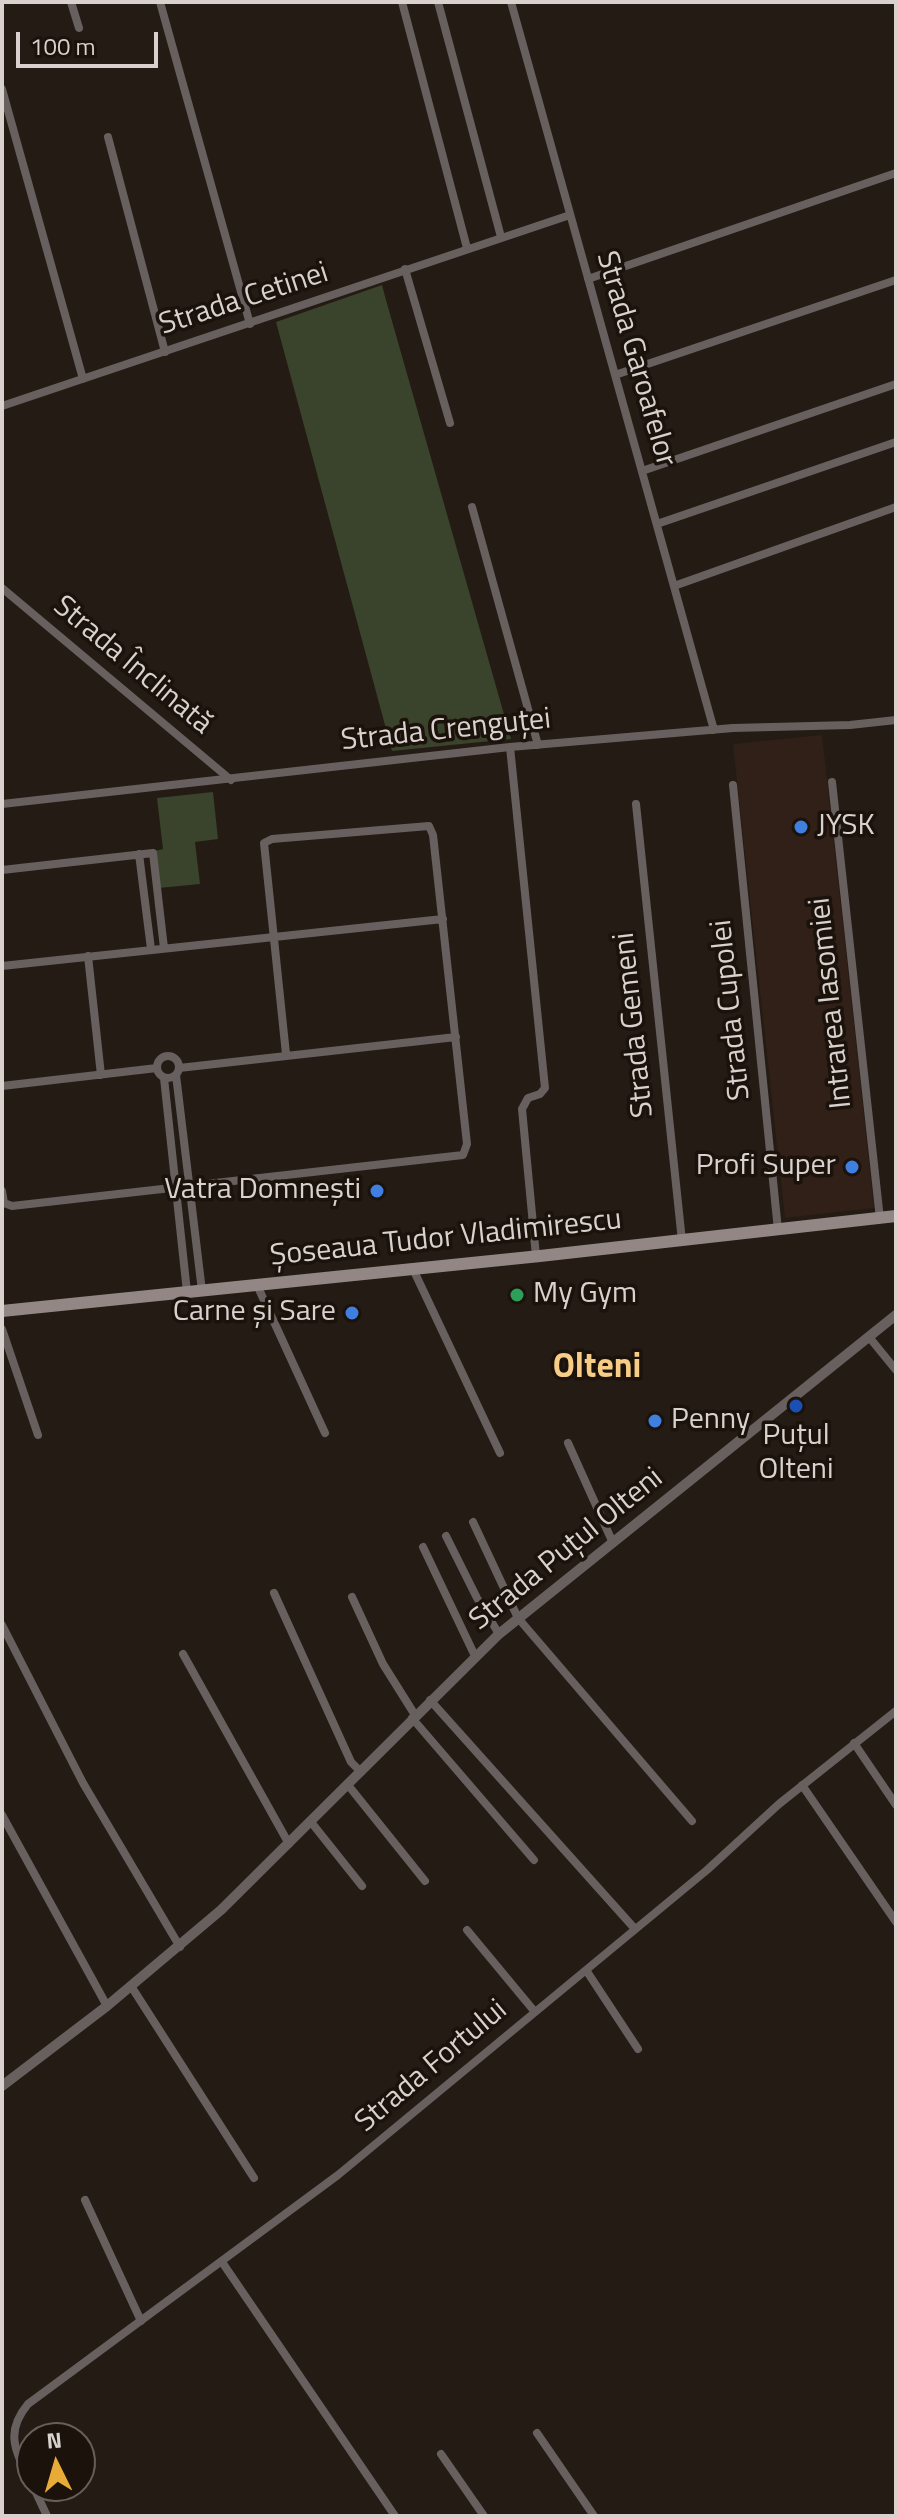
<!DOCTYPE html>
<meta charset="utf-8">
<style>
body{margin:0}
#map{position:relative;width:898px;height:2518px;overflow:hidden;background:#241b14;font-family:"Titillium Web",sans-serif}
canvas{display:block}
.frame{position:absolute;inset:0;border:4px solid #d8d1cd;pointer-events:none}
.north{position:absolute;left:16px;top:2422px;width:80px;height:80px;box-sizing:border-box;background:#1b120c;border:2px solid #675e59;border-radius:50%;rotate:355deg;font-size:22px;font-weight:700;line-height:32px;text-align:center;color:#d8d1cd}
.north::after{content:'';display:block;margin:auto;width:28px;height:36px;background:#e8ab37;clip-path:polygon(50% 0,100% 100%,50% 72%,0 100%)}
.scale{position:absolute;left:16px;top:32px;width:142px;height:36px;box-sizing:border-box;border:4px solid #d8d1cd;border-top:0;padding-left:10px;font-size:24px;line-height:28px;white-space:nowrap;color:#d8d1cd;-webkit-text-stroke:6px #1b120c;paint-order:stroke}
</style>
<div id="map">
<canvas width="898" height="2518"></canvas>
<div class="frame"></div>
<div class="north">N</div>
<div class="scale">100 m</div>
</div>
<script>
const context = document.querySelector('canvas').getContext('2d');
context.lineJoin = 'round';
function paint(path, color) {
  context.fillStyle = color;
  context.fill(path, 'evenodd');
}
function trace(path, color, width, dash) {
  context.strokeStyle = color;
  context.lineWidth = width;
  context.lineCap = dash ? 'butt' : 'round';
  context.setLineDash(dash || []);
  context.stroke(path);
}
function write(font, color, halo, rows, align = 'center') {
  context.font = font + ' "Titillium Web",sans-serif';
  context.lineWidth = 7;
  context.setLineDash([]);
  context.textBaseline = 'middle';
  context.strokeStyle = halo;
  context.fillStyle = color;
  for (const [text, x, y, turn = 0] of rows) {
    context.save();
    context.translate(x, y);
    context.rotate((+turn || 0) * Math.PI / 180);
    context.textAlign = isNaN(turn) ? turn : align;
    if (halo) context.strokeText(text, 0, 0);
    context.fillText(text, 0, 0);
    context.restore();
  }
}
const commercial = new Path2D(`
 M822,735l52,473 -89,10 -52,-474z`);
const green = new Path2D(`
 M382,285l4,15 125,439 -119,12 -116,-429z
 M213,792l5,47 -23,3 5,42 -41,4 -4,-37 8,-2 -6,-51z`);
const minor = new Path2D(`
 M71,2l8,26
 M160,2l90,322
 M402,2l65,246
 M438,2l63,235
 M511,2l203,728
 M2,89l81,290
 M108,137l57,215
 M405,269l45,154
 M588,279l308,-106
 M615,375l281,-95
 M2,406l568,-191
 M642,471l254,-87
 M472,507l66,238
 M657,524l239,-82
 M674,586l222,-79
 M2,588l229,192
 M510,747l35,341 -5,6 -12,4 -6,11 14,147
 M832,782l48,437
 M733,785l45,445
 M2,804l508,-57 223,-19 117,-3 46,-5
 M636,804l46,437
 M139,854l12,95
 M2,870l151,-17 11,95
 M88,956l13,119
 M2,966l441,-47
 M157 1067a11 11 0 1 1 22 0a11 11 0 1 1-22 0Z
 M179,1068l277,-31
 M176,1075l26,216
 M164,1078l23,214
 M2,1086l155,-18
 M2,1191l2,12 8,3 451,-51 4,-11 -34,-309 -4,-9 -157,13 -8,4 22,211
 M413,1269l87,184
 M257,1285l68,148
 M2,1329l36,106
 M869,1337l27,33
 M568,1443l45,100
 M473,1522l45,96 174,203
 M446,1536l31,62 22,36
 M423,1547l52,109
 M274,1593l77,169 10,10
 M352,1597l31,67 32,51
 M2,1625l81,158 97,164
 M183,1654l106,190
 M430,1700l205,229
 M412,1718l122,142
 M854,1743l42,62
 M348,1785l77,96
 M802,1785l94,137
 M2,1815l105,191
 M311,1822l51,64
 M467,1930l68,82
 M586,1970l52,79
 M131,1986l123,192
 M85,2200l56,121
 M222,2262l173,254
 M537,2433l57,83
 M441,2454l43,62
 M32,2485c-15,-32 -29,-51 -4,-81l310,-229 369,-305 72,-66 117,-93
 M33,2486l14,30`);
const tertiary = new Path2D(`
 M2,2086l105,-80 114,-96 278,-276 397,-319`);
const secondary = new Path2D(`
 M2,1311l538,-55 356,-40`);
const markers = [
 [801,827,8,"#3f7fe0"],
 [852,1167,8,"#3f7fe0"],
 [377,1191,8,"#3f7fe0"],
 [517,1295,8,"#2e9e5b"],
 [352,1313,8,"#3f7fe0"],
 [796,1406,8,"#1a4fb4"],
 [655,1421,8,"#3f7fe0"]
];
const streetNames = [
 ["Strada Cetinei",244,300,-18],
 ["Strada Garoafelor",635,359,74],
 ["Strada Înclinată",132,666,40],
 ["Strada Crenguței",446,731,-6],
 ["Intrarea Iasomiei",832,1003,-96],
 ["Strada Cupolei",732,1010,-96],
 ["Strada Gemeni",635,1025,-96],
 ["Șoseaua Tudor Vladimirescu",446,1239,-6],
 ["Strada Puțul Olteni",567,1550,-39],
 ["Strada Fortului",432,2067,-40]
];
const poiNames = [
 ["JYSK",817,827],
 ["Profi Super",836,1167,"right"],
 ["Vatra Domnești",361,1191,"right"],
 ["My Gym",533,1295],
 ["Carne și Sare",336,1313,"right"],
 ["Penny",671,1421],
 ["Puțul",796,1437,"center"],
 ["Olteni",796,1471,"center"]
];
const quarterNames = [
 ["Olteni",597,1369]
];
paint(commercial, '#302017');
paint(green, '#3a432b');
trace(minor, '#67605f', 8);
trace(tertiary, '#67605f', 10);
trace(secondary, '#928785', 12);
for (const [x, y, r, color] of markers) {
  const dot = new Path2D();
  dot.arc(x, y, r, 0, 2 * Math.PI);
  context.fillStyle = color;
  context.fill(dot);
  trace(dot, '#1b120c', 3);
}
write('30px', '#d8d1cd', '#1b120c', streetNames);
write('30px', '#d8d1cd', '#1b120c', poiNames, 'left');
write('bold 34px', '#f7cc86', '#1b120c', quarterNames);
</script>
